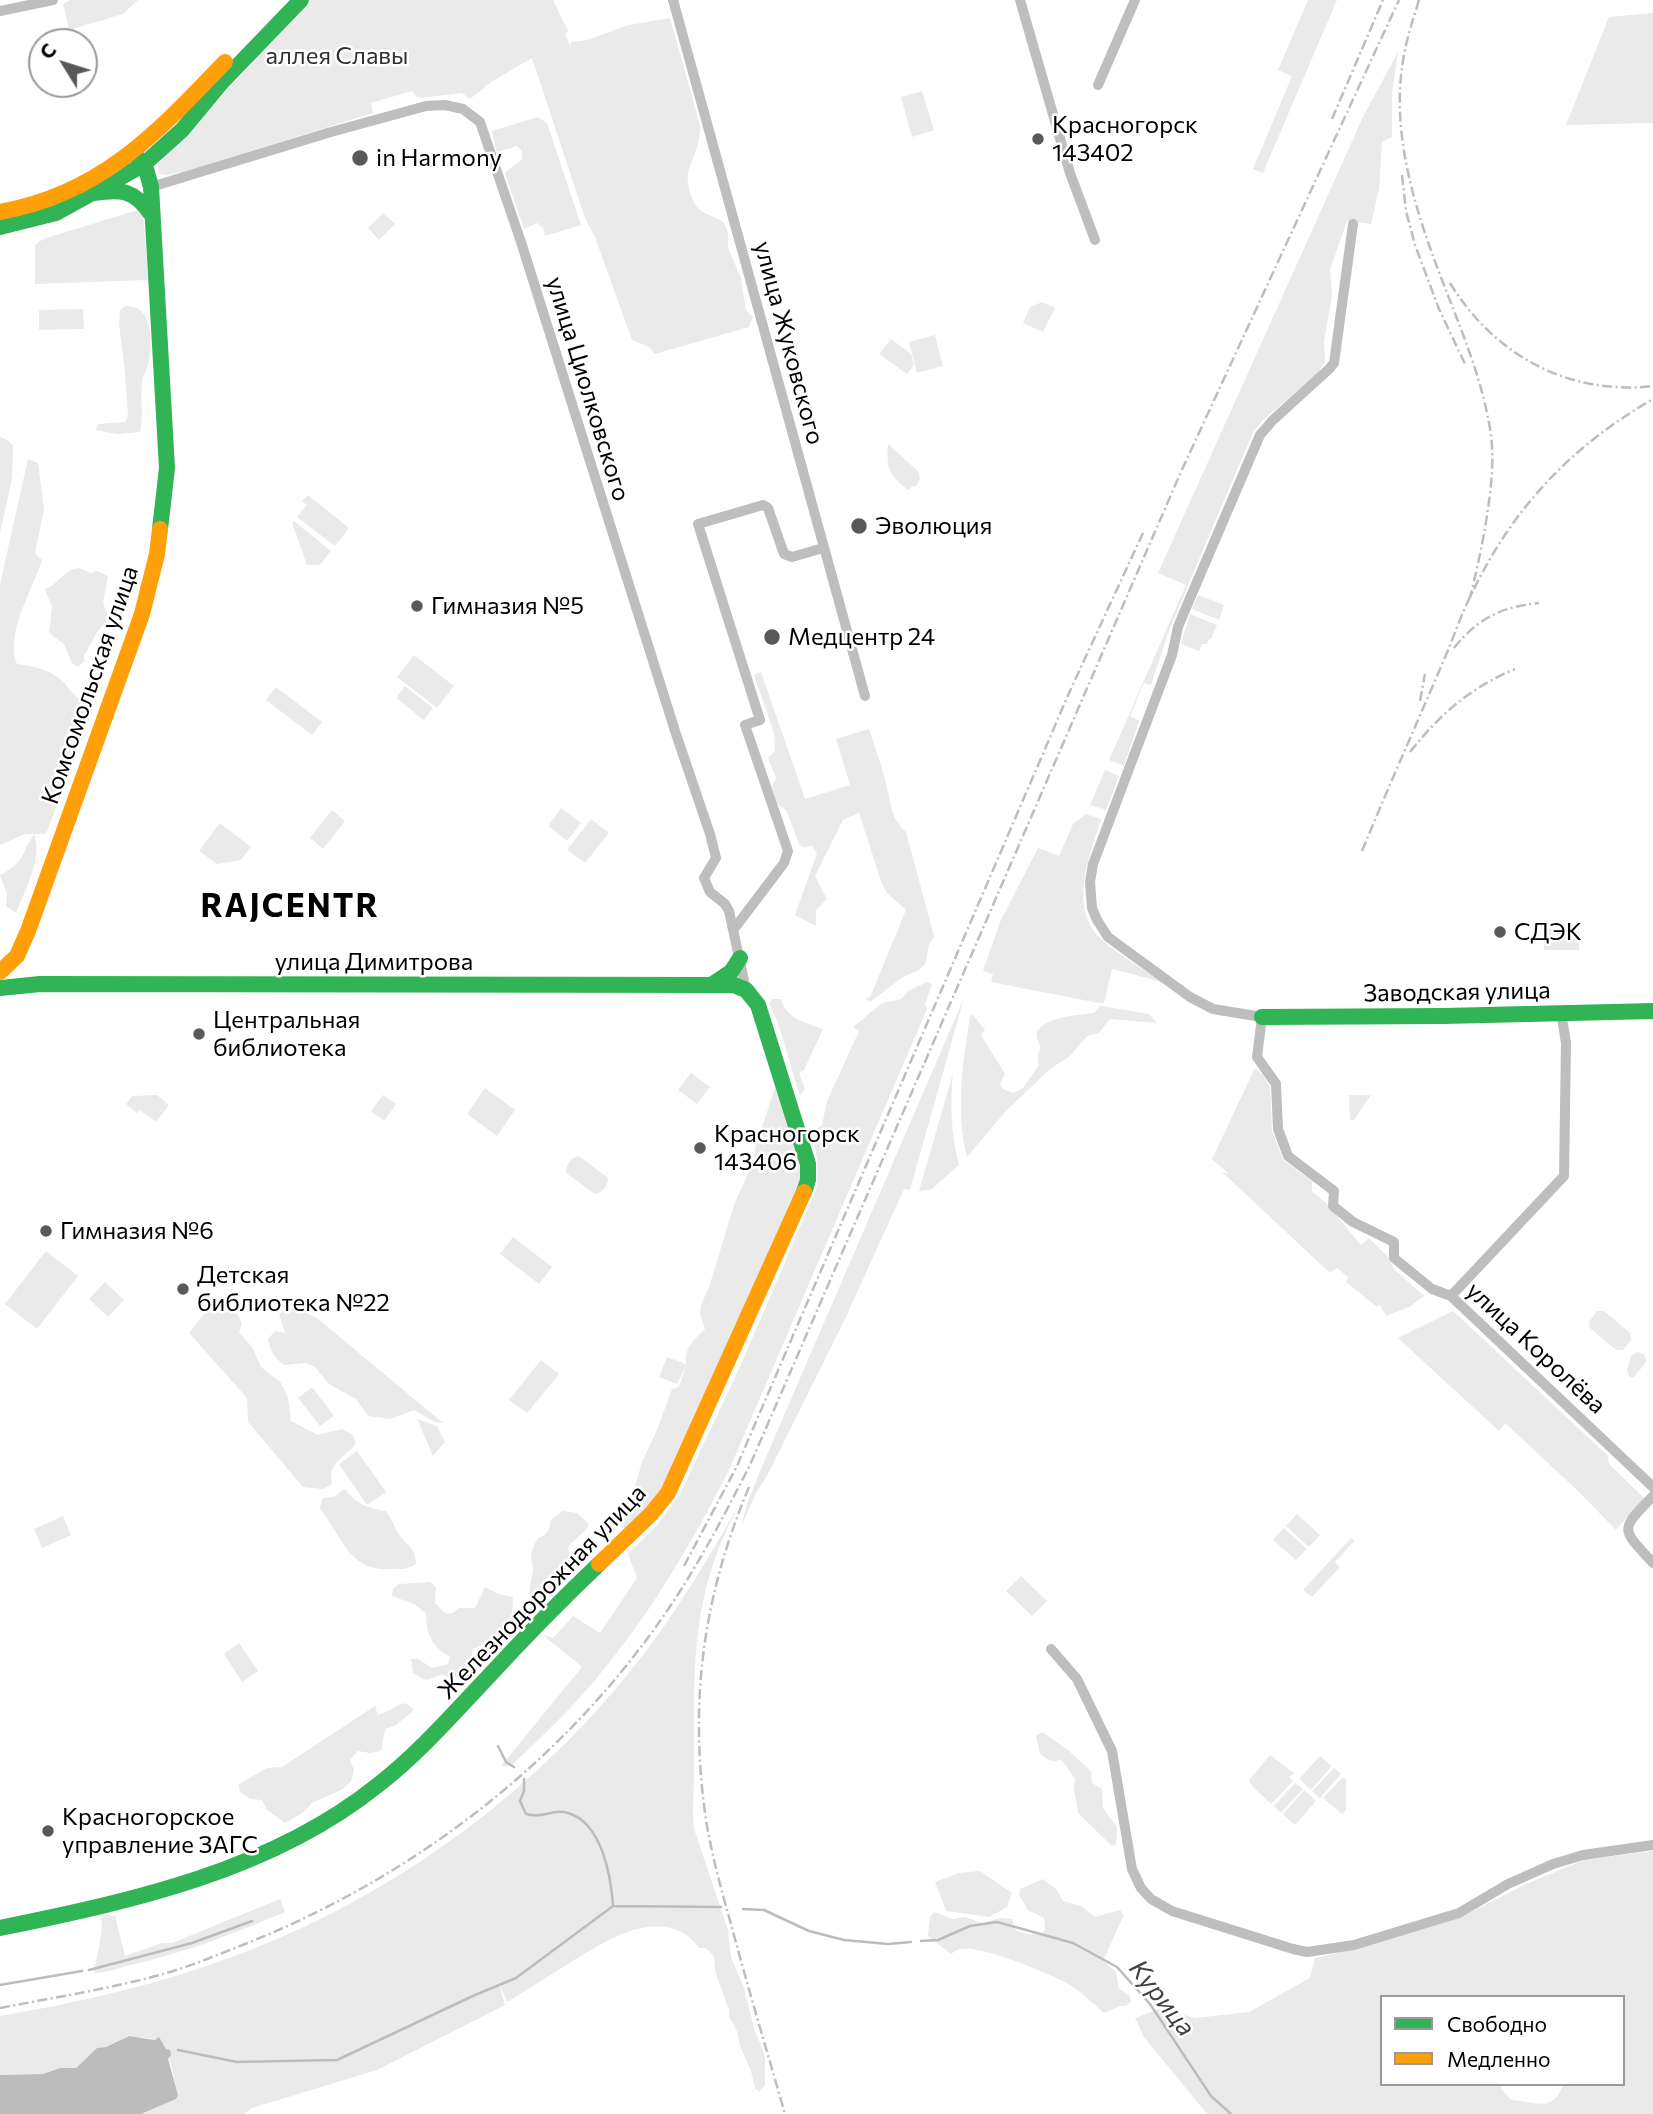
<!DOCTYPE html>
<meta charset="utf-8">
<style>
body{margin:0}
#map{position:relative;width:1653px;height:2114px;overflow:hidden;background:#fff;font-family:Commissioner,sans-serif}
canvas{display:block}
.legend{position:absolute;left:1380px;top:1995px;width:245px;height:91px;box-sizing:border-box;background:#fff;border:2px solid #999;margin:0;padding:9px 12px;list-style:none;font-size:21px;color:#000}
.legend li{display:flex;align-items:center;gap:14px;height:35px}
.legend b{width:35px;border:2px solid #999}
.north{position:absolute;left:28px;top:28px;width:70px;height:70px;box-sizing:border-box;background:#fff;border:2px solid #999;border-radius:50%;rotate:308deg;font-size:19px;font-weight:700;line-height:28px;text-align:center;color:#000}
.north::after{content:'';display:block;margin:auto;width:24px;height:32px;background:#595959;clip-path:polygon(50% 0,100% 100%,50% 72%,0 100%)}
</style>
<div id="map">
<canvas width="1653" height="2114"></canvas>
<ul class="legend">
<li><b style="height:9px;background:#30b455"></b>Свободно</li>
<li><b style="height:9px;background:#ff9f0a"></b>Медленно</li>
</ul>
<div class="north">С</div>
</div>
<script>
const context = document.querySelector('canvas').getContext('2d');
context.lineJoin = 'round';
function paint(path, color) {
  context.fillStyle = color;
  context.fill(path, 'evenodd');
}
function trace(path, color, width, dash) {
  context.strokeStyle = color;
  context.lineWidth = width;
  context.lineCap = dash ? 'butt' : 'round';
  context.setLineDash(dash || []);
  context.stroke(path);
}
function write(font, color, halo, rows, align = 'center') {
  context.font = font + ' Commissioner,sans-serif';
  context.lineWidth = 5;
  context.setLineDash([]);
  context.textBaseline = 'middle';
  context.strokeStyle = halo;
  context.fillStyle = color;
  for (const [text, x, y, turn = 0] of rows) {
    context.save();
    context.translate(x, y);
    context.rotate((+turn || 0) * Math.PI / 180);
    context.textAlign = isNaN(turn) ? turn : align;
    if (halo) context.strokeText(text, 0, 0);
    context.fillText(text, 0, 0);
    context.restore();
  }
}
const green = new Path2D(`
 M70,0h68l-15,14 -54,16 -6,-26z
 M312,0h241l15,31 -3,3 5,12 1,-4 16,-2 42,-15 41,-7 30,107c1,19 -7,31 -12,48 -2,10 4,30 12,37 7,5 17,7 24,13l4,9v16l13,30 5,32 7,7 -4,10 -94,27 -6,-7 -17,-7 -37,-103 -10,-19 -53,-160 -41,24 -21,17 -8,-6 -41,5 -5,-2 -4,-5 -41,12 2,10 -186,58 -19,4 -9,-1 -1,-11z
 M1308,0h29l-74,173 -10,-4 39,-93 -14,-6z
 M1653,13v110l-87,2 43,-108z
 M1398,52l-6,41v44l-10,5 -3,47 -8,35 -24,-3 -17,49 2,27 -8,44 1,21 -8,12 -53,45 -11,13 -85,201 -17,52 -7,-2 -14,33 9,5 -15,45 -15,-6 77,-175 -28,-12 205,-456z
 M922,91l12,39 -22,7 -11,-40z
 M538,117l9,6 34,102 -36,11 -2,-8 -6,-5 -13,6 -19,-56 17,-14v-8l-5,-5 -20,6 -5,-21z
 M138,210l5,1 5,69 -113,4v-39l8,-6z
 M383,213l12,11 -16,16 -11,-12z
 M1042,302l13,6 -12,24 -20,-9 7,-16z
 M126,306c28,0 26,35 23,56 -1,8 -7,13 -7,20 -2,17 2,34 -2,50l-23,2 -22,-4 3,-6 27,-2 3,-6 -3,-43 -6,-49 1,-14z
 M83,309l1,20 -45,1v-20z
 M935,335l8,31 -26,7 -8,-31z
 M891,339l20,15 3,11 -7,9 -28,-20z
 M0,437l6,2 7,6 -1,34 -12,54z
 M888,444l31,28 1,7 -4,7h-3l-5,4c-19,-15 -22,-22 -20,-46z
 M28,459l10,4 6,46 -9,44 7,7c-9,29 -38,75 -25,104 15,2 31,5 43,15 15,14 13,20 34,28l-48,127h-12c9,24 -9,56 -18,79l-10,-7 1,-12 -7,-19c25,-13 20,-19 34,-41h-9l-25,11v-261z
 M308,495l41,33 -14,18 -38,-29 10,-12 -5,-4z
 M294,521l37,30 -11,14h-13l-15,-42z
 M79,568l12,5 6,-2 11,5 -5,27 5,13 -2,6 -9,10 -13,24v6l-7,5 -5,-4 -8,-19 -15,-11 3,-26 -7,-18c14,-5 18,-19 34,-21z
 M1198,595l26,10 -5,15 -27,-11z
 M1190,614l27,11 -6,14h-2l-2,5h-5l-3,7 -18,-7z
 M414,655l40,31 -17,22 -40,-31z
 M761,672l44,127 45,-14 -14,-46 33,-10c6,20 14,39 18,59 5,19 3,29 19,44l28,104 -5,9 -4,19 -6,6 -16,7 -33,25 -4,-3 4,-2 36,-87 -19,-17 -5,-9 -23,-71 -16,7 -28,56 12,23 -11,11v16l-21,-11 22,-62 -5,-7 -9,1 -4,-3 -13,-34 -9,-6 -5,-18 4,-8 -8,-20 7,-7 -1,-18 -20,-58z
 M405,686l28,22 -9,12 -28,-22z
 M276,687l46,35 -10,13 -46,-35z
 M1105,770l14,6 -13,34 -16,-5z
 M561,808l20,15 -14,18 -19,-15z
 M332,810l13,11 -22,28 -13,-11z
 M1086,814l15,5c-11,36 -33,87 -1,119 18,17 42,30 62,44l-50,-13 -8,34h-5l-108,-21 2,-8 -10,-3 17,-49 38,-74 21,8 14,-32z
 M591,819l18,14 -24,30 -18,-13z
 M220,823l31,24 -10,13 -24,4 -18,-13z
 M1544,928h35v22h-35z
 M927,982l5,2 -7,20 2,5 -198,461c-43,85 -92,166 -157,236 -19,20 -40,40 -61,60h-10l81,-99 -39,-32 10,3 20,-22 27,17 37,-55 -9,-24 30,-30 22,-30 59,-125 77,-179c4,-20 1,-37 -5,-57l11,-8 5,-24 32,-70 -6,-4 29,-24 19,-4 7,-8z
 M964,998l-54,192 -6,-1 -59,130 -78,157 -10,15 -16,36 6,-23 13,-33z
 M772,999h9c6,21 24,23 42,30l-19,41 -5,3 6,16 -5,7 -22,-73 -9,-19z
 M1100,1006l49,8 8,9 -47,-4 -11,14 -12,3 -17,20 -20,13 -44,42 -39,46c-12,-47 -4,-94 3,-141l2,-2 13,16 -4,5 24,39 -5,10 3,5 10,4 10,-5 16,-23c-2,-8 -1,-9 1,-16 1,-7 -5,-10 -3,-17 5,-14 44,-18 57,-19z
 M1255,1068l9,8 6,11 2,44 11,29 29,21v11l13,10 36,43 8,-7 19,19 6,12 30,27 -15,11 -23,9 -6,-11 -3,2 -31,-25 2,-5 -11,-9 -7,5 -108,-101 7,2 -17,-15z
 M691,1073l19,14 -13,17 -19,-14z
 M953,1073c-3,31 -2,62 6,92l-27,24 -13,2z
 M776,1085l26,84 -2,19 -128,286 -15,23 -31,32 -7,-4v-8l16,-31 7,-24 15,-32 15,-41 7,-2 7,-21 -9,18 -18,-7 8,-20 19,7c-1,-18 7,-23 19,-35l-5,-15 1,-9 8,-18 26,-85 18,-39 3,-18z
 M485,1088l30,22 -18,26 -30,-22z
 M157,1095l12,10 -13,17 -16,-12 -3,3 -11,-9 6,-8z
 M383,1095l13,9 -12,17 -13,-10z
 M1349,1095h22l-17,25h-4z
 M579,1156l29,22c0,8 -5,14 -13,16l-29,-21c0,-8 5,-16 13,-17z
 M513,1237l39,30 -13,17 -39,-30z
 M46,1251l32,25 -41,53 -32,-25z
 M105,1282l19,18 -16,17 -19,-18z
 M288,1308l10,1 19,9 126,105 -8,-1 -21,-12 -24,9 -22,-3 -12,-17 -27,-15 -14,-17 -9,-4 -22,2c-10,-8 -14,-14 -16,-26l7,-8 10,2 -6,-19z
 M216,1309l21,5 5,9 -3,9 13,15 9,20 20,16 7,14 3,24 27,14 24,-6 11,6 3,9c-13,14 -29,20 -24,40l-9,5 -20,-2 -55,-65 -1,-24 -58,-65 16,-20z
 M1453,1311l155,145 1,8 35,34 -28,32 -38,-39 -73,-68 -6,8 -101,-93z
 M1597,1311h7l26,22 1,7 -8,10h-7l-26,-22 -1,-6z
 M1637,1352l7,2 2,6 -2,5 -11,13 -4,-2 -2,-6 4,-14z
 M541,1360l18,14 -32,39 -18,-13z
 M312,1387l22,29 -14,10 -22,-28z
 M417,1419l20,7 8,16 -12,14z
 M357,1451l29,41 -19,13 -28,-41z
 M345,1489c11,15 22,19 41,22 5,8 9,17 14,25 9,12 15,10 16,28 -10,6 -15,5 -26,5 -42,3 -48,-34 -70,-60l2,-11 11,-1z
 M737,1508c-9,20 -19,39 -25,60 -26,78 -15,162 -19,242l1,19 34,101 3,27 13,31 10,40 11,28v29l-6,7 -4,-4 -4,-17 -11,-25 -3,-15 -8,-15v-6l-14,-39 -1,-14 -8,-9h-7c-34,-47 -95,-6 -131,16 -21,13 -41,26 -61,38l-8,-19 6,22 -128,65 -125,38 -8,6h-103l35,-15 2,-4c-5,-18 -7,-50 -26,-56 -8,-3 -16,0 -24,-3l-22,11 -9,1 -21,20h-16l-17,6 -43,1v-59c88,-15 177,-36 260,-70 152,-61 291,-168 389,-299 33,-44 61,-92 88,-139z
 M562,1511l15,2 12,11c-5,11 -15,14 -21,24l3,8 -4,7 4,7c-5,16 -25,20 -33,34h-5c-5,-9 -3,-18 -1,-28 4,-16 -7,-17 6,-38 9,-3 12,-7 12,-17z
 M1297,1514l23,21 -11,12 -23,-21z
 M63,1516l8,19 -29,13 -8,-19z
 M1284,1528l23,21 -11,11 -23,-20z
 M1351,1538l3,3 -19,21 5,5 -28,30 -9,-7z
 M1021,1576l26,25 -15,15 -26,-25z
 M430,1582l6,5 -1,16 11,11 7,-1 6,-5h16l10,-21 13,7 15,3 -2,29c-15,6 -23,17 -38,23l-6,30 -26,-4 -15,5 -13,-7 -2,-14h7l14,9 16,-4 2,-8c-19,-8 -24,-24 -24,-43l-12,-9 -22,-8 1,-7 6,-5z
 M239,1643l19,28 -16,11 -18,-28z
 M406,1703l8,7 -18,15 -11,4 -4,22 -11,2 -12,-2 -8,9 4,10 -3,11 -8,8 -31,14 -8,9 -19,11 -18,-13 -5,-10 -11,-1 -11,-7 -1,-8 28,-16 15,-1 93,-61 3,9c11,-3 17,-10 28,-12z
 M1042,1732l26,18 23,21 1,12 10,6 1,19 14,19 -1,18 -4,1 -34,-33c-1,-13 -6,-21 -3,-34l-14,-20c-8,5 -13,1 -21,-5l-4,-18z
 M1270,1755l24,18 -5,4 4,4 -22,23 -19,-18 -3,-6z
 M1320,1756l12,10 -21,24 -12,-11z
 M1334,1768l7,6 -21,24 -8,-7z
 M1343,1777l3,3v30l-4,4 -19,-16z
 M1295,1783l8,6 -22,24 -7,-7z
 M1304,1790l12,11 -21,24 -12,-11z
 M1653,1851v263h-446l-63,-77 -9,-19 24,-9 37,9 53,-6 61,-34 5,-20 56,-13 92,-29 63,-32 58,-24zM1382,1997h241v87h-60c-8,30 -31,17 -52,16l-10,-12 2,-4h-121z
 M980,1871l32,22 -5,14 -18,10 -43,-6 -11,-29 24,-9z
 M1043,1879l14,11 6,11 18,5 14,11 25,-7 4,5 -20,43 3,6 9,8 3,17 11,7 1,6 -5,4h-6l-16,7c-11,-9 -22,-21 -34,-28 -19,-11 -89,-40 -109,-36 -4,0 -7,3 -10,5l-23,-18 2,-19 4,-5 19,7 12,-2 17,6 18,-5 12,1 4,11 12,4 12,1 5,-5 -1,-12 -16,-8 -9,-15 1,-6z
 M280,1899l5,13c-50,21 -100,41 -154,53 -12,3 -25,8 -37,8 2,-15 10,-43 7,-55l6,-3 8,1 10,40 37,-13h10z`);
const water = new Path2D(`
 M129,2036l26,4 4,-3 7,12 4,1 1,5 -3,4 10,36 -2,4 -35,15h-141v-39l43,-1 17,-6h16l21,-20 9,-1z`);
const stream = new Path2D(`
 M498,1746l8,16 8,5
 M524,1779v12l-4,10 6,13c18,5 27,-6 42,-1 34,10 43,63 45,93
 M613,1906l108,1
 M743,1909l21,1 45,21 35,9 44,4 23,-2
 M921,1941l17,-1 32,-14 27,-4 76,21 44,24 33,37 61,92 20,18
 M89,1970l103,-27 60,-22
 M0,1985l82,-14
 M178,2050l59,12 100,-2 138,-65 41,-17 97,-72`);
const street = new Path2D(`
 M673,0l192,696
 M1020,0l50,173 25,67
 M0,11l53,-11
 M1098,85l37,-85
 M151,187l180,-55 95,-26 19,-1 18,4 17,13 41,120 155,492 34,100 6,24 -12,20 6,14 15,12 4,7 17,79
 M1353,224l-19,139 -5,6 -56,51 -13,15 -75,175 -7,17 -6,28 -79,209 -3,18 2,26 5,12 11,17 82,60 23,12 49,8 -5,40 19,27 2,45 10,27 46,35 -1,15 20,16 41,20v16l38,31 19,7 202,191
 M734,929l50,-66 4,-12 -43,-126 15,-5 -62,-196 65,-19 5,3 16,46 8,3 31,-9
 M1451,1296l113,-120 2,-133 -5,-31
 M1653,1496c-34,35 -32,32 0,67
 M1051,1649l26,30 35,72 20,118 9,19 10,11 21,12 121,38 14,3 47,-7 105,-32 49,-29 45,-20 30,-9 70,-10`);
const fast = new Path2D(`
 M137,157l9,12 5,18 16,281 -7,61
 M94,193c28,-4 40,-3 57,21
 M0,227l56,-14 87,-48 39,-35 40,-48 79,-82
 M713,984l18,-12 9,-14
 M0,988l40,-4 694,1 12,5 12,15 50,159v16l-4,12
 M1262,1017l182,-1 209,-5
 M0,1928c132,-27 271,-57 378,-143 41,-32 75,-71 110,-108 36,-39 73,-77 111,-113`);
const slow = new Path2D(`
 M0,212c101,-18 157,-79 225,-150
 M0,972l17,-16 11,-25 114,-317 15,-60 3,-25
 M599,1564l52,-50 17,-21 136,-301`);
const rail = new Path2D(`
 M1419,0c-6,20 -13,40 -16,61 -13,79 16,160 44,232 18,46 37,93 44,142 6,45 -10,118 -21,163
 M1332,119l51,-119
 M1402,175l4,36 9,34 24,64 27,57
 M1450,283c44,72 119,113 203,103
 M1454,648c24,-30 47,-41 85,-45
 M1420,701l5,-27
 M1410,752c30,-38 60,-64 105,-83
 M1362,851c25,-61 52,-121 78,-182 11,-24 19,-50 31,-74 41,-86 99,-148 182,-196
 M749,1487c-44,105 -59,205 -45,318 5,41 16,80 27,119 17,64 36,127 54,190
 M684,1566l53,-100 332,-773 74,-160
 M0,2008c57,-11 115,-20 170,-36 26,-8 50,-18 75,-28 171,-68 321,-184 424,-336 31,-46 56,-94 81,-143l430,-991 219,-474`);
const markers = [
 [1038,139,7,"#595959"],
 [360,158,9,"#595959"],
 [859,526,9,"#595959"],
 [417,606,7,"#595959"],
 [772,637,9,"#595959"],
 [1500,932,7,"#595959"],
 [199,1034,7,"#595959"],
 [700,1148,7,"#595959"],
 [46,1231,7,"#595959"],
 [183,1289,7,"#595959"],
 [48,1831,7,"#595959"]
];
const parkNames = [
 ["аллея Славы",337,56]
];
const poiNames = [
 ["Красногорск",1052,125],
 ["143402",1052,153],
 ["in Harmony",376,158],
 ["Эволюция",875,526],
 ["Гимназия №5",431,606],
 ["Медцентр 24",788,637],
 ["СДЭК",1514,932],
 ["Центральная",213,1020],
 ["библиотека",213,1048],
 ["Красногорск",714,1134],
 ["143406",714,1162],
 ["Гимназия №6",60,1231],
 ["Детская",197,1275],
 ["библиотека №22",197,1303],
 ["Красногорское",62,1817],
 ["управление ЗАГС",62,1845]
];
const streetNames = [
 ["улица Жуковского",789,343,75],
 ["улица Циолковского",588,389,73],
 ["Комсомольская улица",90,685,-71],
 ["улица Димитрова",374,962],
 ["Заводская улица",1457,992,-1],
 ["улица Королёва",1536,1348,43],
 ["Железнодорожная улица",542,1592,-46]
];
const waterNames = [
 ["Курица",1162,1998,52]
];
const districtNames = [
 ["RAJCENTR",290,906]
];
paint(green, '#eaeaea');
paint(water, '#bcbcbc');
trace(stream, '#bcbcbc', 2.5);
trace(street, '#bebebe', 10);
trace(fast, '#30b455', 16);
trace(slow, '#ff9f0a', 16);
trace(rail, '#bdbdbd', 2.5, [10, 3.5, 2, 3.5]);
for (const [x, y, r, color] of markers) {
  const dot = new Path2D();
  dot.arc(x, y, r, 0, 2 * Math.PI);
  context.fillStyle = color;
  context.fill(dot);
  trace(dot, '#fff', 2.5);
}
write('24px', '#303030', '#fff', parkNames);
write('24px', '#000', '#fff', poiNames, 'left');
write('24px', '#000', '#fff', streetNames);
write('italic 26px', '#414141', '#fff', waterNames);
context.letterSpacing = '2px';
write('bold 32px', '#000', '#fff', districtNames);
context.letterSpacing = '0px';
</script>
